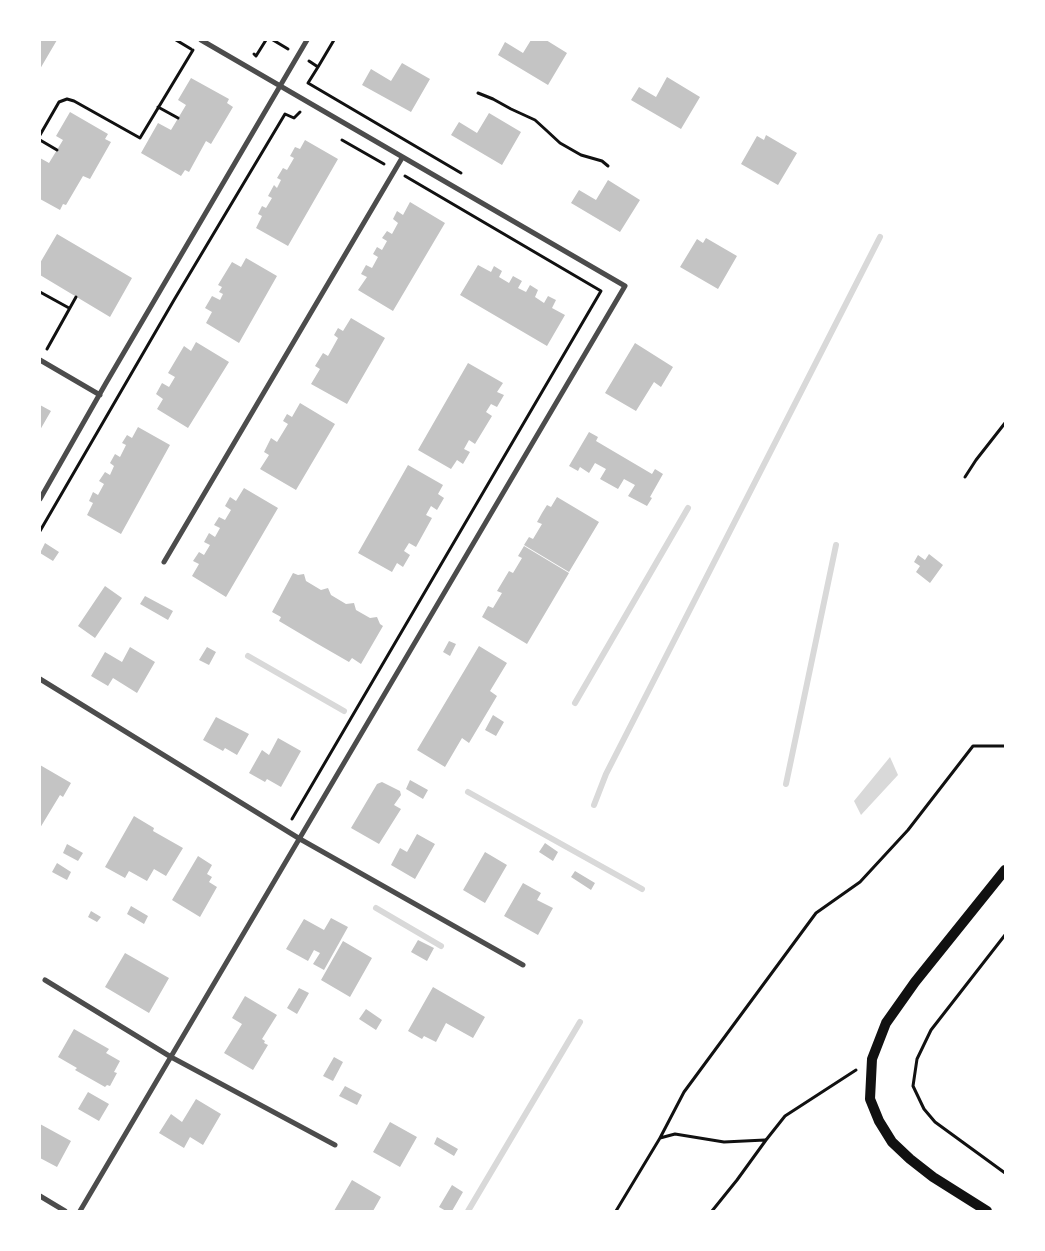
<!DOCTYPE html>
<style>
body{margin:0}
#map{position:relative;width:1045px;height:1251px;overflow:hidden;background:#fff;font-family:"Sofia Sans Condensed",sans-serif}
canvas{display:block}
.frame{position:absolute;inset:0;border:41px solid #fff;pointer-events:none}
</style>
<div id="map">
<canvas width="1045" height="1251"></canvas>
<div class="frame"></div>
</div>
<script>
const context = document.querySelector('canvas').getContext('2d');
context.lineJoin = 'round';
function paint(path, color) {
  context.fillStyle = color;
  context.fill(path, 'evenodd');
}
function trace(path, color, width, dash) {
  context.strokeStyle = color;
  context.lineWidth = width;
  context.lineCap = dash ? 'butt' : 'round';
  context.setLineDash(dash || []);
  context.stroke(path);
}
const water = new Path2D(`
 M890,757l8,18 -37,40 -7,-14z`);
const stream = new Path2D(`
 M248,656l96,55
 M575,703l113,-195
 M786,784l50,-239
 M468,792l174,97
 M594,805l12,-31 274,-537
 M376,908l65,38
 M468,1211l112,-189`);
const building = new Path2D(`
 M40,40h17l-17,29z
 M531,40h15l21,13 -19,32 -50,-30 7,-13 18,11z
 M402,63l28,16 -19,33 -49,-27 9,-16 20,12z
 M667,77l33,20 -19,32 -50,-29 8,-13 17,10z
 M191,78l38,21 -2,4 6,4 -22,37 -5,-3 -17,31 -4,-2 -4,6 -40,-23 17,-30 13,7 15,-25 -8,-5z
 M70,112l38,22 -3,5 6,3 -21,37 -7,-3 -17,29 -3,-1 -3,6 -20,-11v-41l9,5 14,-23 -7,-4z
 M489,113l32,19 -19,33 -51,-30 8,-13 18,11z
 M766,135l31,18 -19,32 -37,-21 16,-28 7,4z
 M305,140l33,19 -50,87 -32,-18 6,-12 -4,-2 4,-8 4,2 6,-10 -4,-2 6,-11 3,3 4,-8 -4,-2 6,-10 4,2 7,-12 -4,-2 5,-9 5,2z
 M608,180l32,20 -20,32 -49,-29 8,-13 17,10z
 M410,202l35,21 -52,88 -35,-21 9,-13 -6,-3 5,-9 6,3 6,-11 -5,-3 4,-7 5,3 5,-9 -5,-3 5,-7 5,3 6,-11 -5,-4 4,-8 6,4z
 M57,234l75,44 -22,39 -70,-42v-12z
 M706,238l31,18 -19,33 -38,-22 17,-28 6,4z
 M246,258l31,18 -38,67 -33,-20 6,-11 -7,-4 7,-12 8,4 3,-6 -4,-2 3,-5 -4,-2 14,-23 9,5z
 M478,265l13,7 3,-6 8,5 -3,6 10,6 4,-7 9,5 -4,7 8,4 4,-7 8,5 -3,7 9,6 4,-7 8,4 -4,8 13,7 -18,31 -87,-51z
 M351,318l34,20 -38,66 -36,-20 9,-15 -5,-3 8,-13 5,3 10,-18 -4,-3 4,-7 5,3z
 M196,342l33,20 -41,66 -31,-19 6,-10 -7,-5 6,-11 7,4 6,-10 -7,-4 16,-27 7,5z
 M635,343l38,24 -12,20 -7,-5 -18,29 -31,-18z
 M468,363l35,20 -6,9 7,3 -7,12 -6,-3 -5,8 6,4 -17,28 -6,-4 -5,9 6,3 -7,12 -6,-4 -6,9 -33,-19z
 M300,403l35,21 -39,66 -36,-21 9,-14 -5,-3 7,-14 6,4 11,-18 -5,-3 4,-7 5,3z
 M40,405l11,6 -11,19z
 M138,427l32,18 -49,89 -34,-19 6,-12 -4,-2 4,-9 5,3 6,-11 -5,-3 6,-9 5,3 4,-9 -4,-3 5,-9 5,3 6,-12 -4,-2 5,-8 5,3z
 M589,432l9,5 -2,4 56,33 3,-5 8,5 -13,23 2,1 -5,8 -19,-10 7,-11 -11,-6 -6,10 -18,-10 6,-10 -11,-6 -6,10 -9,-6 -2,4 -9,-5z
 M408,465l35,20 -5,9 6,4 -7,12 -6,-4 -5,9 6,3 -16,29 -7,-4 -5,8 6,4 -7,12 -6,-4 -5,9 -34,-19z
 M244,488l34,20 -52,89 -34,-21 7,-12 -6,-3 6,-9 5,3 6,-10 -6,-3 5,-9 6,4 5,-9 -6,-3 5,-8 6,3 6,-10 -6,-4 5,-9 6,4z
 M557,497l42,25 -30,50 -45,-27 5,-8 4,2 9,-15 -5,-2 5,-9 5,-8 4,2z
 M45,543l14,9 -6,9 -13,-8z
 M524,546l45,27 -42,71 -45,-27 6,-11 5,2 9,-15 -5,-2 12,-20 4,2 9,-15 -4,-2z
 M929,554l14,11 -13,18 -14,-11 4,-6 -6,-4 4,-7 7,5z
 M293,573l5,2 6,-1 2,7 15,9 7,-2 3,7 15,9 8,-1 2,7 14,8 7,-1 3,7 3,2 -22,38 -9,-6 -3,4 -33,-19 -37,-22 2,-4 -9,-5z
 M105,586l17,12 -27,40 -17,-12z
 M145,596l28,15 -5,9 -28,-16z
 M449,641l7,3 -6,12 -7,-4z
 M479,646l28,17 -17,28 7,5 -28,47 -7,-5 -17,29 -28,-17z
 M130,647l25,15 -18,31 -24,-15 -5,8 -17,-10 14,-24 17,10z
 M207,647l9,5 -7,13 -10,-5z
 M493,715l11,7 -8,14 -11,-6z
 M216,717l33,17 -12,21 -12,-7 -2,3 -20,-11z
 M278,738l23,13 -20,36 -14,-8 -2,3 -16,-9 13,-23 7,5z
 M40,765l31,18 -8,14 -3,-2 -20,33z
 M410,780l18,10 -5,9 -17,-10z
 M382,782l18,9 1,4 -7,10 7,4 -22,35 -28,-16 26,-44z
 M134,816l20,12 -1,3 30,17 -17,28 -12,-7 -7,12 -18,-10 -4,7 -20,-11z
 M417,834l18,10 -20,35 -24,-14 9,-17 7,4z
 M545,843l13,9 -5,9 -14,-9z
 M67,844l16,9 -5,8 -15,-8z
 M485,852l22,13 -22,38 -22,-13z
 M198,856l14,9 -5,9 5,3 -3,5 8,5 -17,30 -28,-17z
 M57,863l14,9 -4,8 -15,-8z
 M575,871l20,12 -4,7 -20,-13z
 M523,883l18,10 -4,7 16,8 -15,27 -34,-19z
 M131,906l17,10 -4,8 -17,-10z
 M91,911l10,6 -4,5 -9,-5z
 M331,918l17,9 -24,43 -11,-6 7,-11 -6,-3 -6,11 -22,-12 18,-30 20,11z
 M418,940l16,8 -7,13 -16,-9z
 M343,941l29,17 -22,39 -29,-17z
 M125,953l44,25 -20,35 -44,-26z
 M433,987l52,30 -12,21 -27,-15 -10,19 -12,-6 -2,3 -14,-8z
 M299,988l10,5 -12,21 -10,-6z
 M245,996l32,19 -15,24 3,2 -1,2 4,2 -15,25 -29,-17 18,-29 -10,-6z
 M366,1009l16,11 -6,10 -17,-11z
 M74,1029l35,20 -3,4 14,8 -6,11 3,1 -7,13 -3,-1 -2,2 -30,-17 2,-2 -19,-11z
 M334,1057l9,5 -10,19 -10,-5z
 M345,1086l17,9 -5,10 -18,-9z
 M88,1092l21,12 -10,17 -21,-12z
 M196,1099l25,15 -18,31 -13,-8 -6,11 -25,-15 12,-19 11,8z
 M390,1122l27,15 -17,30 -27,-15z
 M40,1124l31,17 -14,26 -17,-9z
 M437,1137l21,12 -4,7 -20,-12z
 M352,1180l29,17 -8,14h-39z
 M452,1185l11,7 -11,19h-6l-7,-4z`);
const path = new Path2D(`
 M176,40l15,9
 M273,40l15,9
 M254,54l2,2 10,-16
 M309,61l9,6 16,-27
 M318,67l-10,16 153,90
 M478,93l15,6 18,10 24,11 11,10 14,13 21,12 21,6 6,5
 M158,107l20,11
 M40,135l19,-33 8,-3 7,2 66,37 53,-88
 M40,140l17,10
 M342,140l42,24
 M40,292l29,16
 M47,349l29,-52
 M965,477l11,-17 29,-37
 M40,531l134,-231 111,-186 9,4 6,-6
 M292,819l309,-528 -196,-115
 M1005,935l-74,95 -14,29 -4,27 11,23 11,13 70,51
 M660,1138l15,-4 49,8 41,-2
 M616,1211l44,-73 24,-46 132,-179 44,-31 48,-52 65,-84h32
 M712,1211l25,-31 29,-40 19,-24 71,-46`);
const minor = new Path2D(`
 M40,360l60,35
 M40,499l66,-116 201,-343
 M164,562l238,-404
 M40,679l260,160 223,126
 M45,980l126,77 164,88
 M40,1196l25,15
 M80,1211l545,-925 -424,-246`);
const secondary = new Path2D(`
 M987,1211l-54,-34 -23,-18 -18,-17 -13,-21 -9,-22 2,-40 14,-36 29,-41 90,-112`);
paint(water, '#d9d9d9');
trace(stream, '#d9d9d9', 6);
paint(building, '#c4c4c4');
trace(path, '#111', 3);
trace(minor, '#4c4c4c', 5);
trace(secondary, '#111', 10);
</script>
